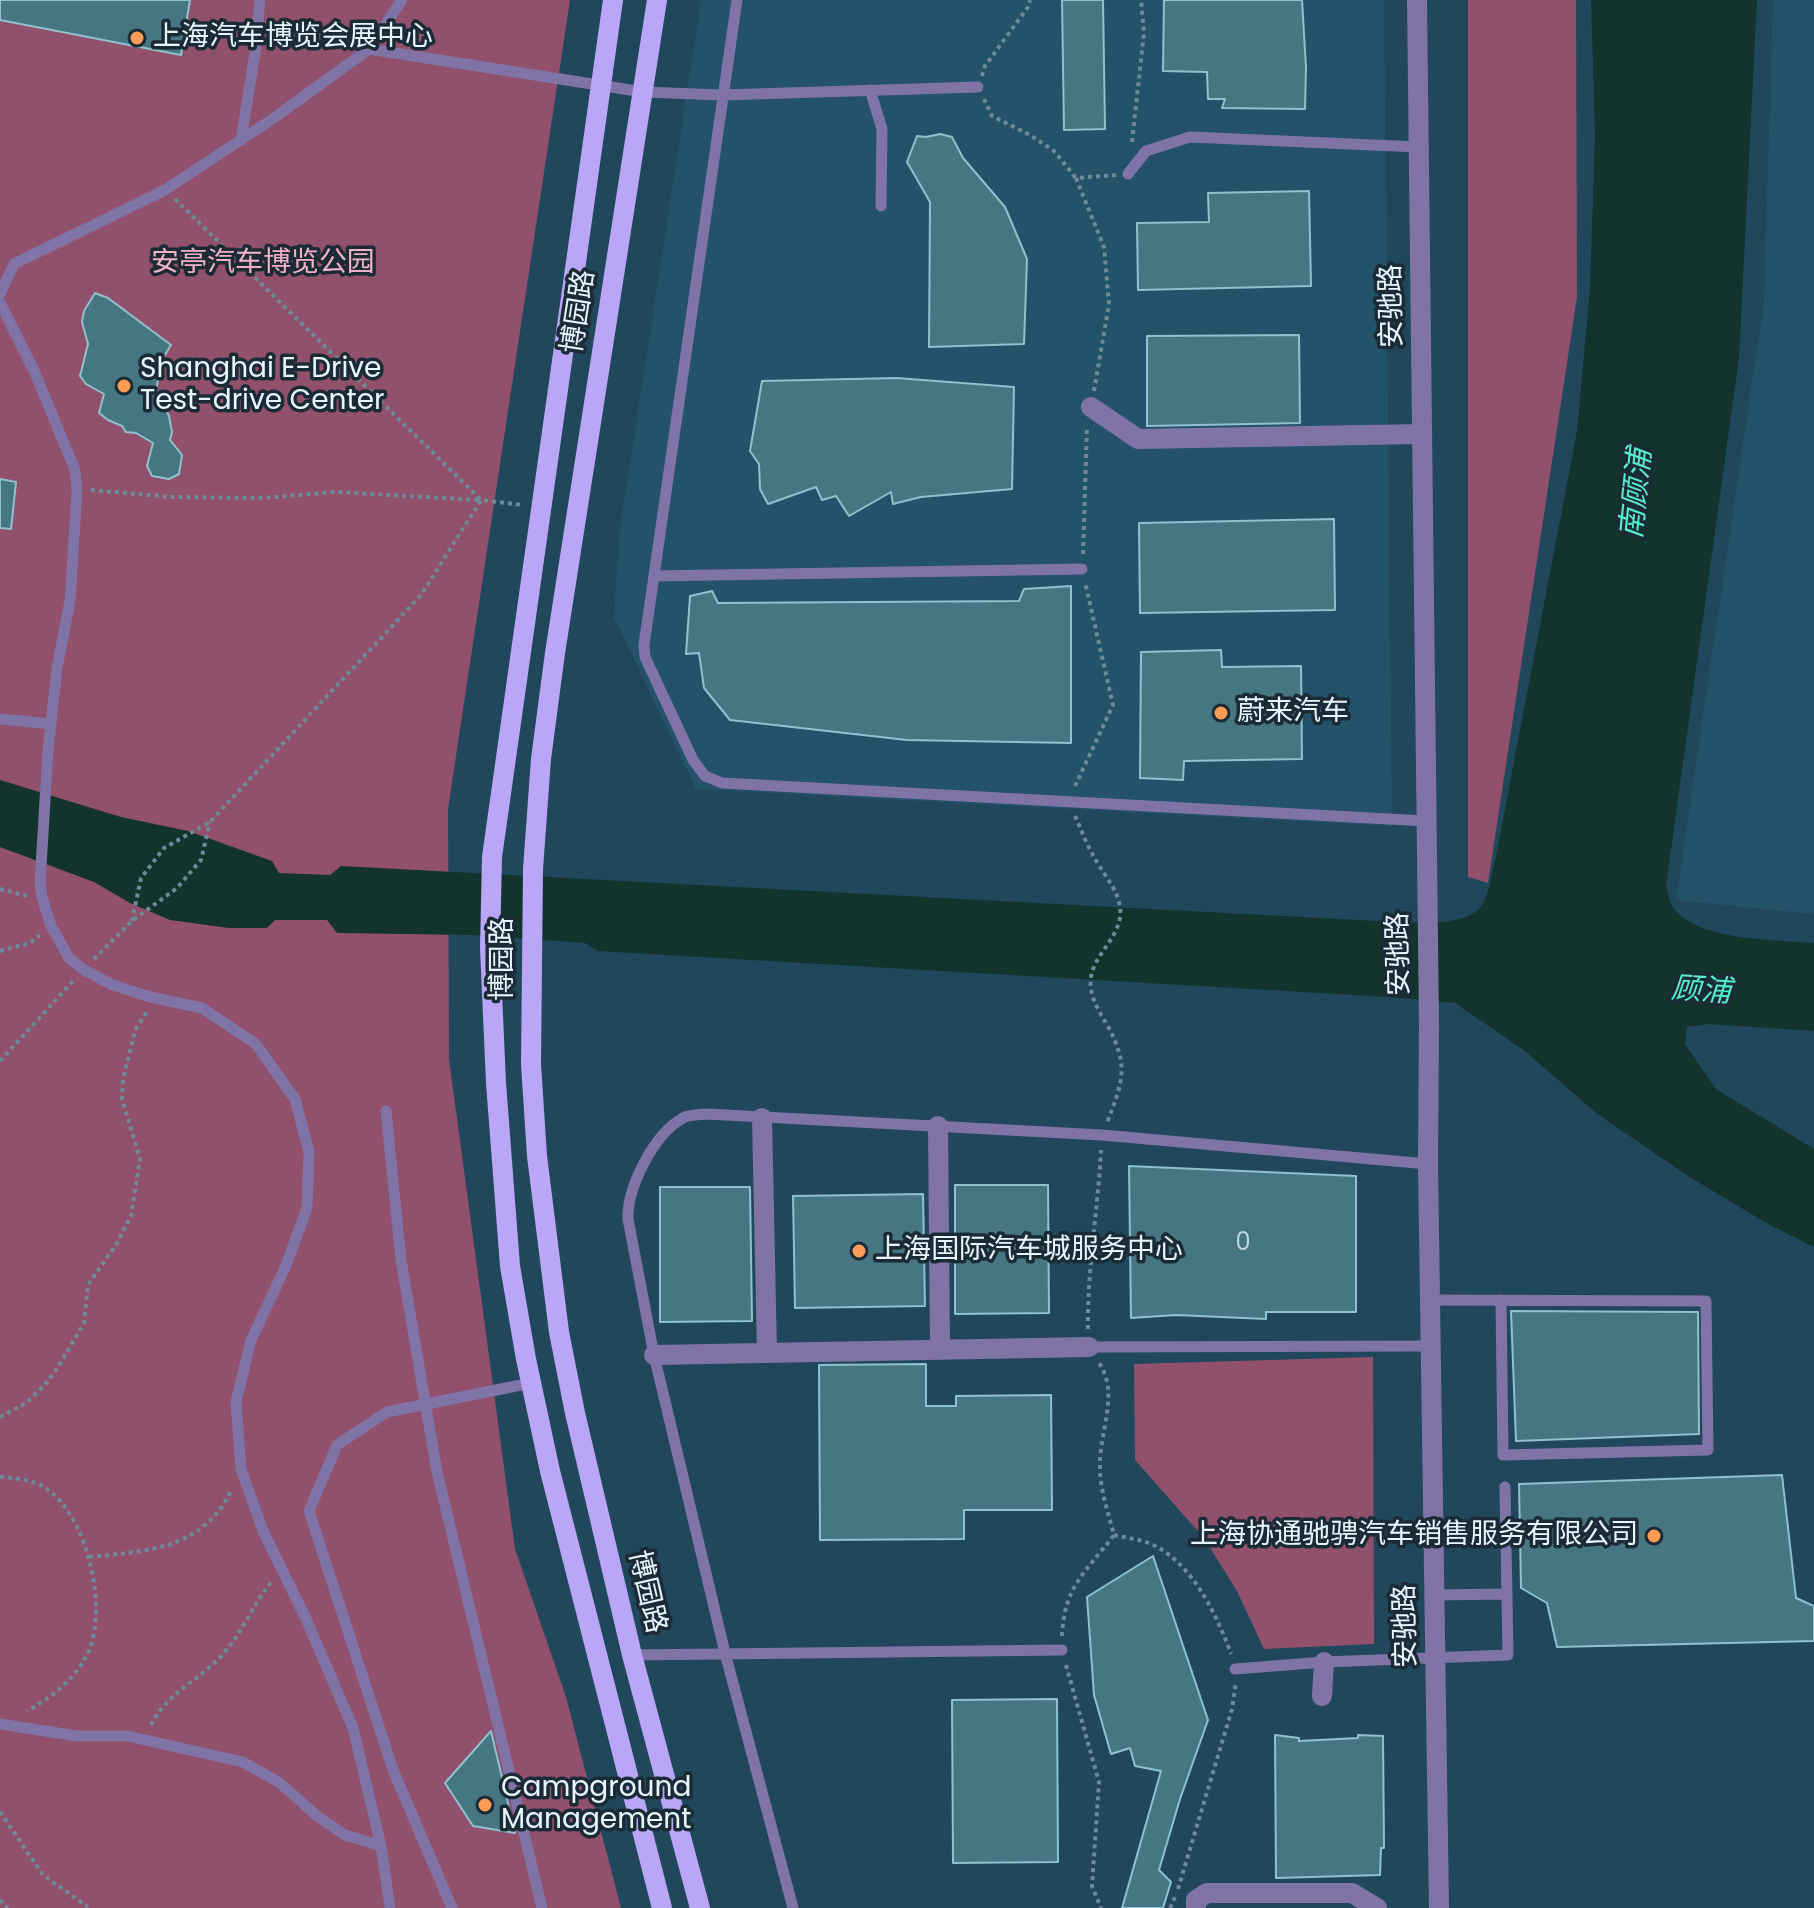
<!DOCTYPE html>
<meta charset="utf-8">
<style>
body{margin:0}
canvas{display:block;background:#21475c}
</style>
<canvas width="1814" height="1908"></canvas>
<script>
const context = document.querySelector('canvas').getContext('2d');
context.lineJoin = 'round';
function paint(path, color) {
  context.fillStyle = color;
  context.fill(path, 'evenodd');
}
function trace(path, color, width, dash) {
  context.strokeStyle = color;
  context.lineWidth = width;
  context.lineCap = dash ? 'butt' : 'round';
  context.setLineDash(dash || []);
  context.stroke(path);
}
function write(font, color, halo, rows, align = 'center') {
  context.font = font + ' Poppins,"Noto Sans SC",sans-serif';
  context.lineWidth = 7;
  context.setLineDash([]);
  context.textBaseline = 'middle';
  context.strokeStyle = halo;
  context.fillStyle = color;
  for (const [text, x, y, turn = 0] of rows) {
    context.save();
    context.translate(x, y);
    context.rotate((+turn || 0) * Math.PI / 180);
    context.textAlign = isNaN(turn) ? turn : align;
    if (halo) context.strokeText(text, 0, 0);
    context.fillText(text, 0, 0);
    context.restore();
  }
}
const built = new Path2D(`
 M701,0h683l8,826 -696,-37 -82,-172 5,-81z
 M1773,0h41v914l-138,-14 88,-598z`);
const green = new Path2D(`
 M0,0h570l-122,809 1,250 66,490 51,148 55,211h-621z
 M1468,0h108l1,297 -89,586 -20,-6z
 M1373,1357l1,287 -110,5 -27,-58 -33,-53 -69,-78 -1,-96z`);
const water = new Path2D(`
 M1591,0h166l-18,358 -73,528c2,7 4,18 8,23 26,32 103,31 140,34v88l-106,-7 -21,3 -2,17 31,45 98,60v98l-46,-23 -80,-48 -92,-63 -71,-62 -70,-48 -67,-6 -791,-46 -12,-8 -114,-8 -134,-2 -10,-13h-52l-8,8h-38l-59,-8 -40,-17 -36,-21 -94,-35v-67l121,37 67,14 84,30 7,12 51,2 11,-9 1055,56c22,0 72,5 86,-17 8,-13 10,-35 14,-49l81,-425 13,-143 5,-154z`);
const building = new Path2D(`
 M0,0h190l-9,55 -181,-35z
 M1062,0h41l2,129 -41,1z
 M1164,0h138l4,67 -1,42 -83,-1 3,-9h-17l-1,-27 -44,-1z
 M940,134l12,3 11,21 42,49 22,52 -3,85 -95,3 1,-145 -23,-40 10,-26 9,1z
 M1309,191l2,95 -173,4 -1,-67 72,-1 -1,-29z
 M95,293l13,5 63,47 -8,13 -7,31 13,27 3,16 -2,8 12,15 -3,19 -10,5 -17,-3 -5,-10 6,-23 -17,-10 -10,-1 -4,-6 -14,-6 -9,-7 5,-19 -18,-10 -6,-8 8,-32 -6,-22 2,-11z
 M1299,335l1,88 -153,3v-90z
 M897,378l117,9 -2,102 -91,8 -28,7 -2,-12 -42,24 -13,-20 -14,4 -6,-13 -48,17 -8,-15 -1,-25 -9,-13 12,-70z
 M0,479l16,3 -5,47 -11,-1z
 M1334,519l1,91 -195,3 -1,-90z
 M1071,586v157l-164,-3 -177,-20 -26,-32 -5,-35 -13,1 4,-58 22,-5 6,12 301,-2 5,-12z
 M1221,650l1,17 79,-1 1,93 -118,2 -1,19 -43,-2 1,-126z
 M1129,1166l227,10v136h-90v7l-90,-4 -45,3z
 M955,1185h93l1,128 -94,1z
 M660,1187h90l2,134 -92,1z
 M923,1194l2,112 -130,2 -2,-112z
 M1511,1311l187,1 1,122 -183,7z
 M926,1364v42h30v-10l95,-1 1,115h-88v29l-144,1 -1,-175z
 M1782,1475l14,123 18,8v35l-257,6 -10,-44 -26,-15 -2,-104z
 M1153,1556l55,164 -28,79 -21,71 12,12 -8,26h-41l39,-137 -26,-5 -5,-18 -19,6 -17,-59 -7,-98z
 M1057,1699l1,163 -105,1 -1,-163z
 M491,1731l24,102 -42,-7 -28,-43z
 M1275,1735l24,3v3l59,-3v-3l25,1 1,112h-3l-1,27 -104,3z`);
const path = new Path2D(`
 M982,76l3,-10 43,-59 2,-7
 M984,99l8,17 38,19 24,16 22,27
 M1132,142l12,-109 -3,-33
 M1094,391l15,-87 -5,-57 -28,-69 40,-3
 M91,490l80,7 92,1 72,-6 146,8 -306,-301
 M1083,554l4,-127
 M1075,786l38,-81 -28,-123
 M1075,816c6,13 11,27 18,39 11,22 33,41 26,67 -7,25 -32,39 -28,67 2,13 9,24 15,34 24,43 17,57 1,100
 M0,889l27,7
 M132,921l9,-43 23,-30 46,-26 211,-227 60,-95 42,5
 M0,951l30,-8 10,-8
 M94,959l38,-38 45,-33 24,-28 9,-38
 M0,1061l74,-81
 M1088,1329c-1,-59 10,-119 13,-179
 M0,1417l26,-14 18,-17 14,-19 26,-44 4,-38 29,-42 14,-27 9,-57 -18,-60 1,-19 12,-50 12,-18
 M0,1477c14,1 30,2 42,9 45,25 67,122 46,167 -12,25 -37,45 -61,58
 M1114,1535c12,3 26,4 37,9 40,17 66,71 80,110
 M89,1557c58,-6 114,-7 143,-68
 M1062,1636c2,-50 24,-64 52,-101 -6,-23 -14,-45 -14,-68 -1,-36 20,-73 -1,-104
 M1066,1665l33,117 -7,104 9,22
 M151,1725c15,-31 50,-46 72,-71 21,-23 30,-51 50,-74
 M0,1812l43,63 46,33
 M1178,1889l54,-180 4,-27
 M0,1900l8,8
 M1170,1908l5,-11`);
const lane = new Path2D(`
 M737,0l-93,645 1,12 48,103 12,16 17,7 704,38
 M369,49l33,-49
 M870,90l12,39 -1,77
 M241,140l14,-87 5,-53
 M1128,174l18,-23 44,-14 229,10
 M0,294l14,-30 151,-74 109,-72 95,-69 274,43 79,3 256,-8
 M0,303l35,70 40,97 2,19 -7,112 -13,67 -9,83 -8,132 2,14 9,29 18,32 15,12 29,15 37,12 52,11 54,36 39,55 14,53 -2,56 -22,60 -34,72 -15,62 5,67 22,62 43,88 47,109 28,118 9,62
 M654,576l428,-7
 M0,719l51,5
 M386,1111l15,149 36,212 105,436
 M1431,1300l275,1 2,149 -205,5 -2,-155
 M1089,1347l343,-1
 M1434,1595l73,-1
 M632,1655l430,-5
 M1235,1669l89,-7 184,-7 -3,-168
 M0,1724l77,12h50l116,26 37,21 37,33 28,19 36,11
 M452,1908l-59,-138 -84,-259 28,-66 50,-33 144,-29
 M793,1908l-68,-255 -71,-298 -26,-136c-1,-32 26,-85 55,-101 7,-4 16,-3 24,-4l395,21 326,29`);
const street = new Path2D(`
 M1417,0l12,1025 -1,139 11,744
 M1091,407l47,32 284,-5
 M762,1118l5,234
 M938,1126l2,223
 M654,1355l435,-8
 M1322,1696l2,-34
 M1196,1908v-8l11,-7h145l25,15`);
const primary = new Path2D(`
 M613,0l-121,857 -2,91 6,135 14,183 16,93 24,112 112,437
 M657,0l-102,653 -14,106 -8,110 -2,195 6,92 22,176 16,81 57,242 68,253`);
const markers = [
 [137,38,8,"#fd9c56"],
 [124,386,8,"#fd9c56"],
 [1221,713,8,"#fd9c56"],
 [859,1251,8,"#fd9c56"],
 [1654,1536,8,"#fd9c56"],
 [485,1805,8,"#fd9c56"]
];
const numberNames = [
 ["0",1243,1244]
];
const poiNames = [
 ["上海汽车博览会展中心",153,38],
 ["Shanghai E-Drive",140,370],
 ["Test-drive Center",140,402],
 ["蔚来汽车",1237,713],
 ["上海国际汽车城服务中心",875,1251],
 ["上海协通驰骋汽车销售服务有限公司",1638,1536,"right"],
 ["Campground",501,1789],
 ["Management",501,1821]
];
const parkNames = [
 ["安亭汽车博览公园",263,264]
];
const streetNames = [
 ["安驰路",1393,306,-91],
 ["博园路",580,312,-81],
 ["安驰路",1400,954,-91],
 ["博园路",504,959,-90],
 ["博园路",646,1592,77],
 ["安驰路",1407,1626,-91]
];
const waterNames = [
 ["南顾浦",1638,494,-84],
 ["顾浦",1701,992,4]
];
paint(built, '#24526b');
paint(green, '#91506b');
paint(water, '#12342c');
paint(building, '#467682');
trace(building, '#8fc1ce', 2);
trace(path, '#6d8a99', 4, [4, 4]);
trace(lane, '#7f74a5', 11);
trace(street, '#7f74a5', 20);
trace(primary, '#b9a6f6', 20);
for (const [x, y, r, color] of markers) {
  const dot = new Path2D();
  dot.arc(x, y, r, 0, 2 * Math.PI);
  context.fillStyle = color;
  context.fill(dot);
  trace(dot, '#1b2b35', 3);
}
write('24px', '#c0d5de', null, numberNames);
write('28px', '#e8f5fc', '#1b2b35', poiNames, 'left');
write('28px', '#f2b1c9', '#1b2b35', parkNames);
write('28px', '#e8f5fc', '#1b2b35', streetNames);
write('italic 30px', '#56eecb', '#1b2b35', waterNames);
</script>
